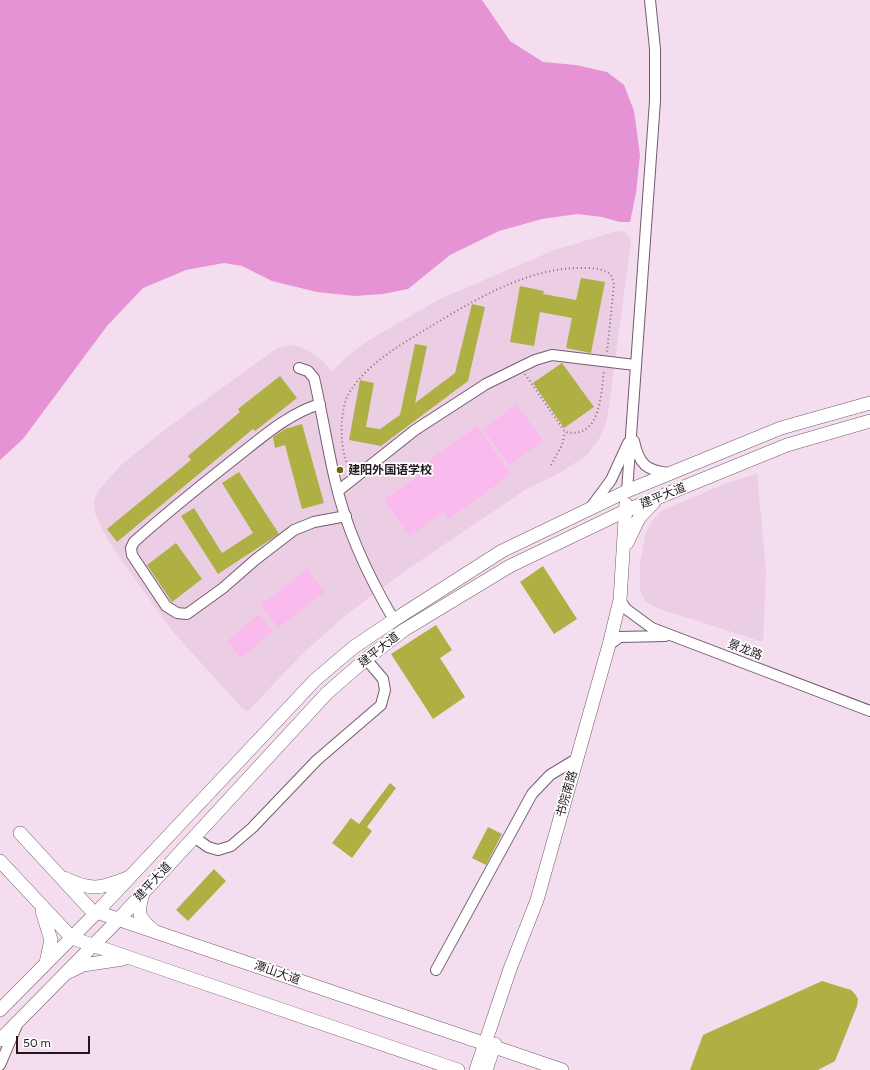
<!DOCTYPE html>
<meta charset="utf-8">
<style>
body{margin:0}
#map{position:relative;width:870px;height:1070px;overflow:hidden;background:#f3ddee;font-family:Figtree,sans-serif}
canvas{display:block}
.scale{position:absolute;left:16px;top:1036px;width:74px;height:18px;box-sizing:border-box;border:2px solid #20181e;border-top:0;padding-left:5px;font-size:12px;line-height:14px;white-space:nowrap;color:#20181e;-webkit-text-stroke:3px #fff;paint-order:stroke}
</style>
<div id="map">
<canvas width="870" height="1070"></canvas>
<div class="scale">50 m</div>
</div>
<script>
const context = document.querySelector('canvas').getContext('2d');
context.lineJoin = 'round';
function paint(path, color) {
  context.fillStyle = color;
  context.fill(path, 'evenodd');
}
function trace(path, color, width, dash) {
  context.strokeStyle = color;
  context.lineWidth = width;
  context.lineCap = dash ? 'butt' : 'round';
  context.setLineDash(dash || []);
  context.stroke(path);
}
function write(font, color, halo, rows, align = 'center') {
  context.font = font + ' Figtree,"Noto Sans SC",sans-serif';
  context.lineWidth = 3.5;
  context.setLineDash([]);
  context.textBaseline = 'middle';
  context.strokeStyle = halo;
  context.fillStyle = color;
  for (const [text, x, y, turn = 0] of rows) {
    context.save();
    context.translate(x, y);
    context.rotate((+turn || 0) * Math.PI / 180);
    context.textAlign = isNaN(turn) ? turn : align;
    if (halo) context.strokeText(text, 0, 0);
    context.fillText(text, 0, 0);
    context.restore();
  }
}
const built = new Path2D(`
 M617,231l8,1 6,9 -24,179 -8,19 -13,17 -30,19 -28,13 -123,83 -59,44 -43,38 -55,58 -6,-3 -68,-75 -53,-73 -18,-29 -8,-18 -1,-11 4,-11 23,-26 46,-37 110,-80 16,-3 12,4 15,9 12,13 18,-17 19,-14 73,-42 110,-47z
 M757,474l9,97 -3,71 -106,-34 -12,-7 -5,-11v-27l6,-30 5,-11 10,-11 68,-29z`);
const green = new Path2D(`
 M517,404l26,37 -34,24 -26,-36z
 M477,426l34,48 -62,45 -6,-7 -33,24 -26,-36 34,-24 -4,-5z
 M307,569l18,23 -47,36 -17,-23z
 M259,614l14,17 -32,27 -14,-17z`);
const forest = new Path2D(`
 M0,0h482l28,41 33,21 33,3 31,7 17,13 10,26 6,44 -4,38 -6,29h-10l-18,-5 -25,-3 -35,5 -43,12 -49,24 -42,34 -25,5 -28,2 -38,-4 -45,-11 -30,-15 -18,-3 -38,7 -43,18 -36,38 -84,113 -23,21z`);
const building = new Path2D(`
 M581,278l24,4 -14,71 -25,-5 6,-30 -32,-6 -6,34 -24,-4 10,-56 24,5 -1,3 33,6z
 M472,304l13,3 -17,74 -87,65 -32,-6 11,-60 14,3 -8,44 14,2 20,-14 15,-71 12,2 -12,57 40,-30z
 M562,363l32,44 -30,21 -31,-45z
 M280,376l17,22 -42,33 -2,-2 -136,113 -10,-13 84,-69 -3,-4 52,-44 -2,-3z
 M302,424l22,79 -22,6 -17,-64 -10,3 -2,-11 12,-8z
 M239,472l40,62 -61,40 -37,-58 13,-8 28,45 31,-20 -31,-50z
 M176,543l26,36 -30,23 -25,-37z
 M543,566l34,53 -23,15 -34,-52z
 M436,625l16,25 -12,8 25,39 -32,22 -42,-65z
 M390,783l6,5 -29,39 5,4 -20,27 -20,-15 19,-25 8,6z
 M488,827l14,7 -16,31 -14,-7z
 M214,869l12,12 -38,40 -12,-11z
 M822,981l29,9 4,4 3,5 -1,7 -22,55 -17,9h-128l13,-35z`);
const path = new Path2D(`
 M525,374l40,58c36,8 36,-38 39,-62
 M551,465l11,-20 3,-13
 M350,469c-11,-17 -11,-59 -1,-76 16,-27 48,-46 74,-62 48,-29 105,-65 162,-63 9,0 19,1 26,7l3,9 -7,68`);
const minor = new Path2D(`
 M299,368l9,3 6,7c8,34 13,68 21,102 11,49 33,96 59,140
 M320,404c-33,10 -60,35 -87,56 -34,27 -67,53 -99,82l-3,6 1,7 34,51 11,7 10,1 36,-26 32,-28 39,-30 20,-8 32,-6
 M634,441c5,24 13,30 36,32
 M338,491l77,-61 71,-46 49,-24 17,-5 83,10
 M627,491l28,-390v-52l-5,-49
 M591,507l20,-27 17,-37
 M620,600l6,9 26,19 218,83
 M609,645l11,-8 45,-1
 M194,837l14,10 10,3 13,-4 21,-18 65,-68 64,-55 4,-15 -2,-11 -17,-20
 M436,970l96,-176 18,-19 28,-17
 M0,1065l17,-40`);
const major = new Path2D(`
 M627,543l12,-25 15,-16
 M20,833l71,77 471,160
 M0,861l72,77 386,132
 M64,878c28,13 35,11 63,0
 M143,894c-6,19 -5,23 10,36
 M42,911l9,29 -5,23
 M69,972l14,-7 40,-6
 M0,1010l97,-98 218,-232 39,-33 40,-27 108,-69 125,-60 154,-63 89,-25
 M0,1040l118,-120 209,-227 39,-34 38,-29 106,-64 115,-55 162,-66 83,-24
 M476,1070l34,-101 27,-69 72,-255 11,-45 6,-96
 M486,1070l9,-26`);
const markers = [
 [340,470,4,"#696906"]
];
const poiNames = [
 ["建阳外国语学校",348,470]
];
const streetNames = [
 ["建平大道",663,496,-22],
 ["建平大道",379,650,-38],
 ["景龙路",745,650,21],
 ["书院南路",567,794,-74],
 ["建平大道",153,882,-47],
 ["潭山大道",277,973,19]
];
paint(built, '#ebcee4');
paint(green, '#fbbaed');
paint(forest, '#e593d4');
paint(building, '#afb044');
trace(minor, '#715e6c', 12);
trace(major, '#715e6c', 14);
trace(path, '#80717c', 2, [1, 3]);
trace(minor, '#fff', 10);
trace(major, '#fff', 13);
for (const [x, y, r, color] of markers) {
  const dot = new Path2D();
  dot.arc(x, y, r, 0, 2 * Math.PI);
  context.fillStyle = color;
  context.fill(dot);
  trace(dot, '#fff', 1.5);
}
write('bold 12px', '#20181e', '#fff', poiNames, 'left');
write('12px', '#20181e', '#fff', streetNames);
</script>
